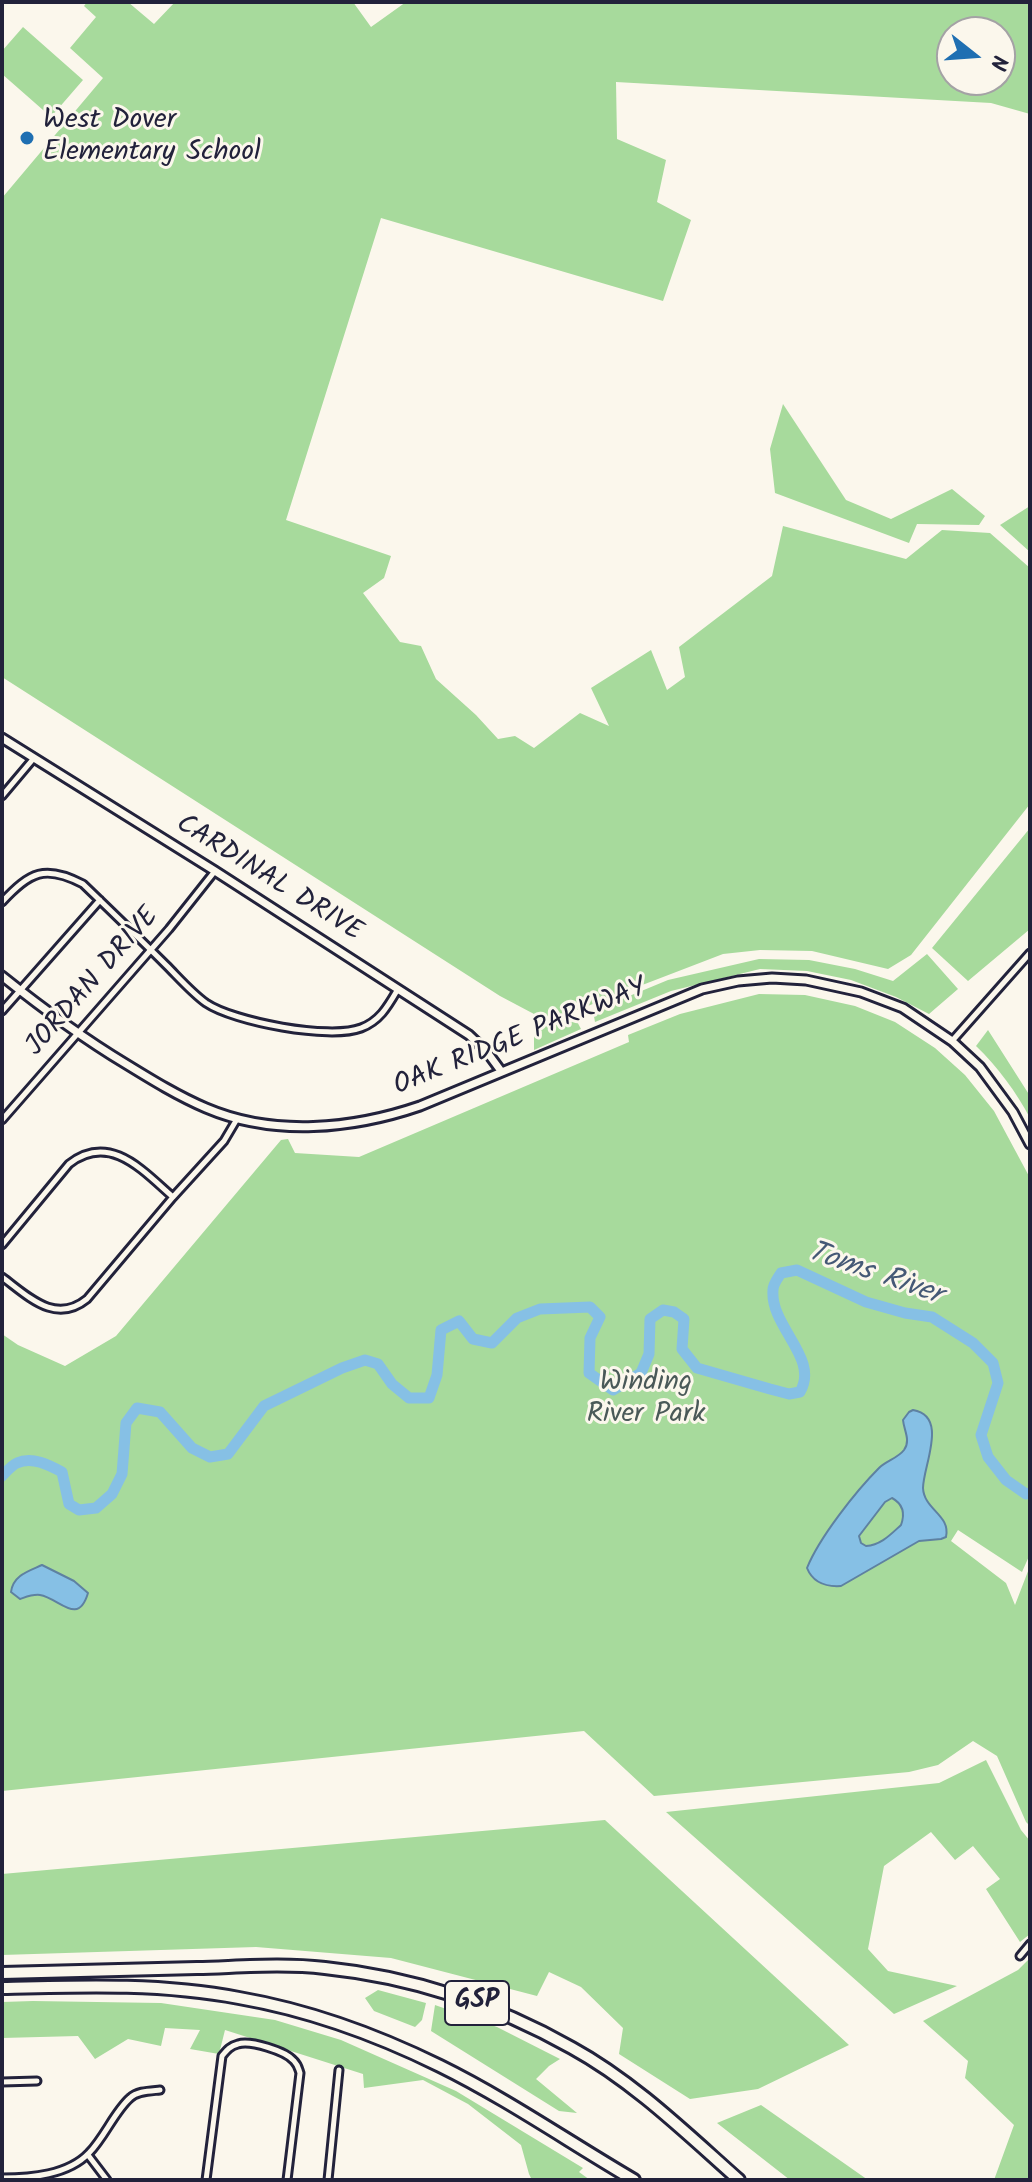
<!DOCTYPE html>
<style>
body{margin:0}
#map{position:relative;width:1032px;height:2182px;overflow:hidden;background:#fbf7ec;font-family:Kalam,sans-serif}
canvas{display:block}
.frame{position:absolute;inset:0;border:4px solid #22223b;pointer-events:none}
.north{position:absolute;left:936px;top:16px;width:80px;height:80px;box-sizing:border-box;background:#fbf7ec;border:2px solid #a4a2a5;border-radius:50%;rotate:107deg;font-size:22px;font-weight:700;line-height:32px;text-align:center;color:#22223b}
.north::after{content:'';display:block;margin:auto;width:28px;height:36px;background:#1f6fb2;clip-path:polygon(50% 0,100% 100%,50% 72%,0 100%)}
</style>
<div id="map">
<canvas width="1032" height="2182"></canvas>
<div class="frame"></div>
<div class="north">N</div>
</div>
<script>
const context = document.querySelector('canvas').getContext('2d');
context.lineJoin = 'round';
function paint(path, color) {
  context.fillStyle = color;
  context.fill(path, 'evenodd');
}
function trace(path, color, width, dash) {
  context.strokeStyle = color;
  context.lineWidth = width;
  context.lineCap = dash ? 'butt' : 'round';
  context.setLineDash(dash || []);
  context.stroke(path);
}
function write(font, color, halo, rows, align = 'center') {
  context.font = font + ' Kalam,sans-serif';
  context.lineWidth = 6;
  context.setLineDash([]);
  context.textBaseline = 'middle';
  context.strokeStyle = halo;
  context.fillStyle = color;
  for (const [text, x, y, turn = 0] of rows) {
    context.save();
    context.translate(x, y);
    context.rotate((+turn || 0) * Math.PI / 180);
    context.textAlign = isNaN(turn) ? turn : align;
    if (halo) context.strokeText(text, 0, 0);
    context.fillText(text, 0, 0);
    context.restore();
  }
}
const green = new Path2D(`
 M87,2h41l26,22 21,-22h178l18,25 35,-25h624v112l-39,-11 -375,-21 1,57 49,21 -9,42 34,18 -28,81 -282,-83 -95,302 105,36 -7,22 -21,15 37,49 21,4 15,33 40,36 22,24 17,-3 19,12 46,-35 29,13 -18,-38 60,-38 16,40 18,-13 -6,-30 93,-71 11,-50 123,33 36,-29 48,3 40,35v236l-119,151 -23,14 -76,-18 -52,-1 -37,4 -151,58 9,17 -47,21v-36l-34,-18 -498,-319v-479l101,-120 -33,-30 26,-31 -12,-11zM952,32h48v48h-48z
 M23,27l60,53 -32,37 -49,-43v-23z
 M783,404l63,96 45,19 61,-30 33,27 -6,9 -62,-1 -8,19 -134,-50 -5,-44z
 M1030,506v46l-30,-27z
 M1030,828v101l-62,52 -36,-33z
 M927,954l31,35 -29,25 -33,-17 -45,-17 -44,-9 -47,-2 -89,22 -76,31 -2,-11 75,-31 91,-21 50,1 46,9 38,12z
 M759,994l46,1 50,11 40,16 40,26 30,27 29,36 36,67v376l-8,18 -64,-42 -7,11 55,42 9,22 15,-39v260l-4,-4 -29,-66 -24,-15 -35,24 -29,7 -255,24 -70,-65 -582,60v-457l16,11 47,21 51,-30 165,-196 7,-1 7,14 64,4 270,-115 -1,-7 52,-21z
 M988,1030l42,66v22c-14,-26 -32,-51 -54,-72z
 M986,1760l35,70 9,11v93l-10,8 -34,-53 14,-10 -27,-33 -18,14 -24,-28 -47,34 -16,83 20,22 69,15 -63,28 -228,-202 273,-29z
 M605,1820l244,225 -91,44 -68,10 -71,-45 4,-26 -42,-41 -32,-15 -12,24 -146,-38 -135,-11 -254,8v-81z
 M1030,1958v222h-36l20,-55 -49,-47 3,-17 -45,-40 95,-51z
 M378,1990l48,13 -4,17 -7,7 -41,-16 -9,-13z
 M33,2001l128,2 114,17 66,20 115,51 127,77 -4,4 11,8h-58l-3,-6 -8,-29 -53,-41 -45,-24 -59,8 -1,-14 -138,-44 -6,24 -29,-5 10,-19 -35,-2 -4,18 -33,-7 -33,20 -17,-23 -76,2v-36z
 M435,2005l62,22 63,32 -11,7 -13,13 41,34 -18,-2 -128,-80z
 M761,2105l107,75h-78l-73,-57z`);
const water = new Path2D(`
 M913,1410c36,6 10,56 10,78 1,22 28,27 23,49l-5,2 -22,2 -78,45c-15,1 -28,-3 -34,-18 12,-30 49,-77 72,-100 7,-7 19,-10 25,-18 7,-10 0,-19 -1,-30l6,-8zM892,1498c11,6 13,16 9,27 -11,10 -20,20 -35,21l-5,-3 -2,-7 26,-34z
 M42,1565l32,16 14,12c-10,34 -29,5 -48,2 -7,-1 -14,2 -20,4l-9,-7c2,-17 18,-21 31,-27z`);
const river = new Path2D(`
 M2,1476c4,-4 10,-11 15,-13 15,-7 32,2 45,9l7,32 10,6 17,-2 16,-14 10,-20 4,-51 11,-15 23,4 32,36 18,9 18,-3 36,-48 78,-38 23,-8 13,4 14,20 17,14h20l8,-23 4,-45 18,-9 14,18 19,4 25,-25 23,-9 50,-2 10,10 -10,21 -1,35 24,17 28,-17 8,-19 1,-35 13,-9 11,2 10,7 -2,30 15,19 73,21 19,5 11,-2c20,-34 -30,-65 -27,-102 0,-6 5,-12 8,-17l16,-3 69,32 39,11 27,4 41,26 20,20 5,20 -17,52 7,22 18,23 20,14 4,-1`);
const minor = new Path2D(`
 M2,796l32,-38
 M2,902c28,-30 43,-38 81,-18 28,27 56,54 83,81 13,13 26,28 40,38 28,19 124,37 155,25 19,-7 27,-22 37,-39
 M2,1011l98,-111
 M952,1041l78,-88
 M2,1120l167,-191 46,-58
 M2,1245l67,-81c41,-32 74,7 104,33
 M2,1277c26,19 53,48 85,22l86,-102 51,-56 13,-22
 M1020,1956l10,-12
 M2,2082l35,-1
 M88,2155l19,25
 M2,2178c29,0 66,-3 87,-25 15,-15 26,-42 41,-55 7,-7 20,-7 30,-8
 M206,2180l16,-124c5,-6 8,-10 16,-12 12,-4 48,7 56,17 4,4 4,6 6,12l-13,107
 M328,2180l11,-110`);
const tertiary = new Path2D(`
 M2,738l213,133 254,164 18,17 14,19`);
const secondary = new Path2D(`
 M2,976c40,32 81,62 124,88 26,16 52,32 80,44 68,29 147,21 214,-2l282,-117 36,-8 34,-3 34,2 55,12 42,16 49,33 28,26 33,45 17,32`);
const motorway = new Path2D(`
 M2,1973c65,-2 130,-3 195,-5 42,-1 85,-5 128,0 87,9 171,37 247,80 62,34 115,86 167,132
 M2,1988c79,-2 159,-5 237,10 69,12 138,37 201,68 67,33 129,76 194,114`);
const markers = [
 [27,138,8,"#1f6fb2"]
];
const shields = [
 [477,2003,64]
];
const shieldNames = [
 ["GSP",477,2003]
];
const poiNames = [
 ["West Dover",43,122],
 ["Elementary School",43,154]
];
const streetNames = [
 ["CARDINAL DRIVE",268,880,32],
 ["JORDAN DRIVE",94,983,-49],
 ["OAK RIDGE PARKWAY",521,1039,-22]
];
const parkNames = [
 ["Winding",646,1384],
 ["River Park",646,1416]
];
const waterNames = [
 ["Toms River",874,1276,19]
];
paint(green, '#a7da9c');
paint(water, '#86c0e5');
trace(water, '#5e81a1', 2);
trace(river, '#86c0e5', 11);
trace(minor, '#22223b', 11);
trace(tertiary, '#22223b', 13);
trace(secondary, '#22223b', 13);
trace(motorway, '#22223b', 16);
trace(minor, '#fbf7ec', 5);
trace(tertiary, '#fbf7ec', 7);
trace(secondary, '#fbf7ec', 7);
trace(motorway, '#fbf7ec', 10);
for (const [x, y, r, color] of markers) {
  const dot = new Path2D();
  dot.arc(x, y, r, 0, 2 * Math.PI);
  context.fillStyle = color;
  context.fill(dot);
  trace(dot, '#fbf7ec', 3);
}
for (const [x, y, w] of shields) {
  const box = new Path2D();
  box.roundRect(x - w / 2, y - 22, w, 44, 6);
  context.fillStyle = '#fbf7ec';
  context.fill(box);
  trace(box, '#22223b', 2);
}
write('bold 26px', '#22223b', null, shieldNames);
write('28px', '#22223b', '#fbf7ec', poiNames, 'left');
write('28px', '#22223b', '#fbf7ec', streetNames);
write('28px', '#4a5958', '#fbf7ec', parkNames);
write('italic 30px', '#455976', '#fbf7ec', waterNames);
</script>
